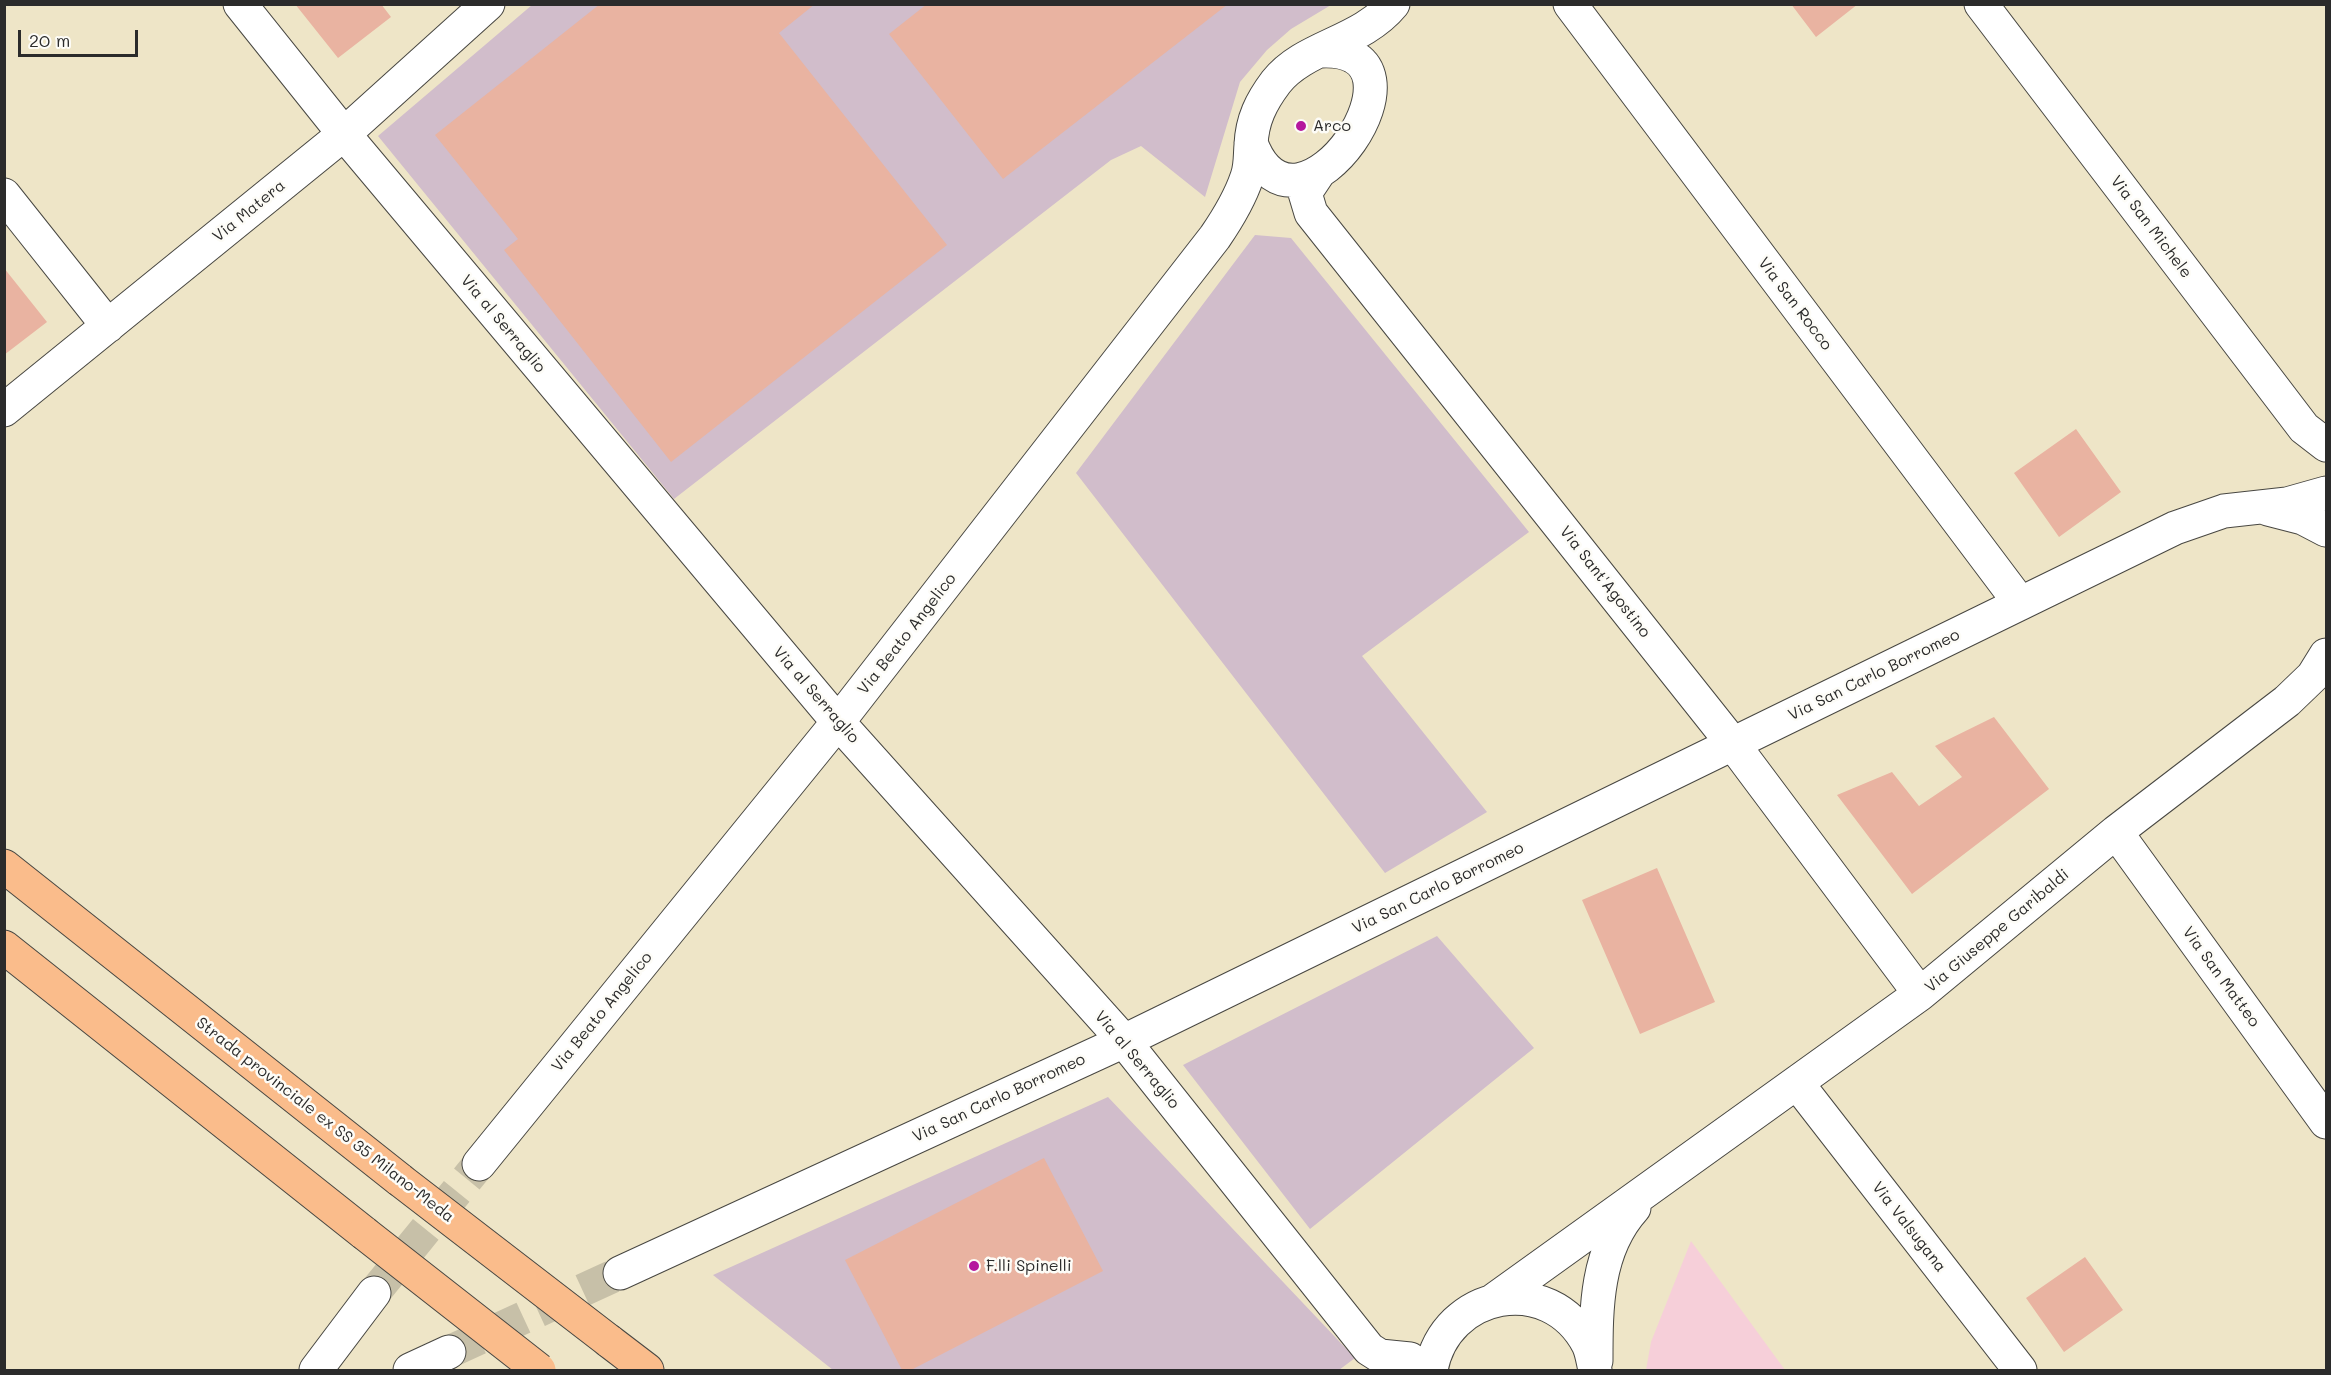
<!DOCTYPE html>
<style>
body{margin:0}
#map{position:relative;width:2331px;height:1375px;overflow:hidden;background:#eee5c7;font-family:Mali,sans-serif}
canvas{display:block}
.frame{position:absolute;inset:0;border:6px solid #2b2b2b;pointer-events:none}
.scale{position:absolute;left:18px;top:30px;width:120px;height:27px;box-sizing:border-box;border:3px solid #2b2b2b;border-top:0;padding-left:8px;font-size:18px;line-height:21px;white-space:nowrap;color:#2b2b2b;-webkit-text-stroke:4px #fdfcf7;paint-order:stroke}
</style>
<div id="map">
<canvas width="2331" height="1375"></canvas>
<div class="frame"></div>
<div class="scale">20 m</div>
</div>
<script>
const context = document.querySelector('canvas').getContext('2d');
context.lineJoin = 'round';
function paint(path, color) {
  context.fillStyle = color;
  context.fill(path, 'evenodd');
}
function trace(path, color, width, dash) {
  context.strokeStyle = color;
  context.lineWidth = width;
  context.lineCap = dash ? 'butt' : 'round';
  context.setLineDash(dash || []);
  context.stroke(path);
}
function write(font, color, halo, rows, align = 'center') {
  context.font = font + ' Mali,sans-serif';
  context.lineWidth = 5;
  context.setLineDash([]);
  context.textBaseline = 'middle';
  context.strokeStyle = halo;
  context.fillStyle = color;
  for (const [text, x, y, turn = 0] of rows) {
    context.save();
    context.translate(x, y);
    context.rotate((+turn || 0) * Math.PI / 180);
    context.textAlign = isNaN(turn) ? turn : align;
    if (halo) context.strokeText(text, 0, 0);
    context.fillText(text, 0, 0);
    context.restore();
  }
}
const built = new Path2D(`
 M1691,1241l94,129h-139l5,-28z`);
const industrial = new Path2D(`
 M532,5h799l-40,24 -24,21 -27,32 -35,115 -64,-51 -30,14 -437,339 -296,-363z
 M1255,235l36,3 238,294 -167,124 125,156 -102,61 -309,-400z
 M1437,936l97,112 -224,181 -127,-164z
 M1108,1097l247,261 -16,12h-506l-120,-95z`);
const building = new Path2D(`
 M295,4h86l10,13 -53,41z
 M600,4h215l-36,29 168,212 -276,217 -167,-212 14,-11 -83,-104z
 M927,4h301l-225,175 -114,-145z
 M1791,4h67l-42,33z
 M4,268l43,54 -43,33z
 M2076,429l45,63 -62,45 -45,-64z
 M1994,717l55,72 -137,105 -75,-99 55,-23 27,34 43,-29 -27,-31z
 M1657,868l58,134 -75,32 -58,-134z
 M1044,1158l59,113 -192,99h-9l-57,-110z
 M2085,1257l38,53 -59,42 -38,-54z`);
const minorTunnel = new Path2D(`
 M374,1293l105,-129
 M449,1352l171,-79`);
const minor = new Path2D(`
 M240,4l104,130 494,588 286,319 245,308 11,7 30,3
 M1570,4l450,599
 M1981,4l323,424 22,17
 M1251,143c46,123 196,-98 70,-92
 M1319,172l-14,21 6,20 422,531 187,250
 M4,195l104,131
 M4,410l340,-276 144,-130
 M2268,509l35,9 23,12
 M2116,832l210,290
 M1797,1083l223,287
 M479,1164l359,-442 377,-485c13,-19 25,-39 32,-60 4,-11 3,-22 4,-32 1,-25 10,-43 25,-63 28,-36 85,-39 117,-78
 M620,1273l504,-232 1051,-513 49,-17 63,-7 39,-11
 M1494,1300l426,-306 196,-162 171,-131 26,-25 13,-21
 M1596,1361c0,-53 0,-111 38,-153
 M316,1370l58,-77
 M410,1370l39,-18
 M1431,1370c14,-79 118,-100 157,-26 4,8 5,18 7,26`);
const highway = new Path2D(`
 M4,866l396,314
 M4,947l360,286
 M609,1341l38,29`);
const highwayBridge = new Path2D(`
 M400,1180l209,161
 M364,1233l175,137`);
const markers = [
 [1301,126,6,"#b5179e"],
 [974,1266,6,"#b5179e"]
];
const poiNames = [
 ["Arco",1313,126],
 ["F.lli Spinelli",986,1266]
];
const streetNames = [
 ["Via Matera",249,211,-39],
 ["Via San Michele",2151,227,53],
 ["Via San Rocco",1795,304,53],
 ["Via al Serraglio",503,324,50],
 ["Via Sant'Agostino",1605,582,52],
 ["Via Beato Angelico",907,634,-52],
 ["Via San Carlo Borromeo",1874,675,-26],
 ["Via al Serraglio",816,695,49],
 ["Via San Carlo Borromeo",1438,888,-26],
 ["Via Giuseppe Garibaldi",1997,931,-40],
 ["Via San Matteo",2221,977,54],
 ["Via Beato Angelico",602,1012,-51],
 ["Via al Serraglio",1137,1060,50],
 ["Via San Carlo Borromeo",999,1098,-25],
 ["Strada provinciale ex SS 35 Milano-Meda",325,1120,38],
 ["Via Valsugana",1909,1227,52]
];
paint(built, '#f6cfd9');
paint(industrial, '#d1bdcb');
paint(building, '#e9b3a1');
trace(minorTunnel, '#c7c0a8', 33, [33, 16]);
trace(minor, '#484742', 35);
trace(highway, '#484742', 35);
trace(minor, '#fff', 33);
trace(highway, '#fabc8b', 33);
trace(highwayBridge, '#484742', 35, []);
trace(highwayBridge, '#fabc8b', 33);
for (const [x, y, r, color] of markers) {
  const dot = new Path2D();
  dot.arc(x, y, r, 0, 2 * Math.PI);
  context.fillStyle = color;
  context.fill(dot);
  trace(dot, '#fdfcf7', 2);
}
write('16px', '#2b2b2b', '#fdfcf7', poiNames, 'left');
write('16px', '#2b2b2b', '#fdfcf7', streetNames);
</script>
